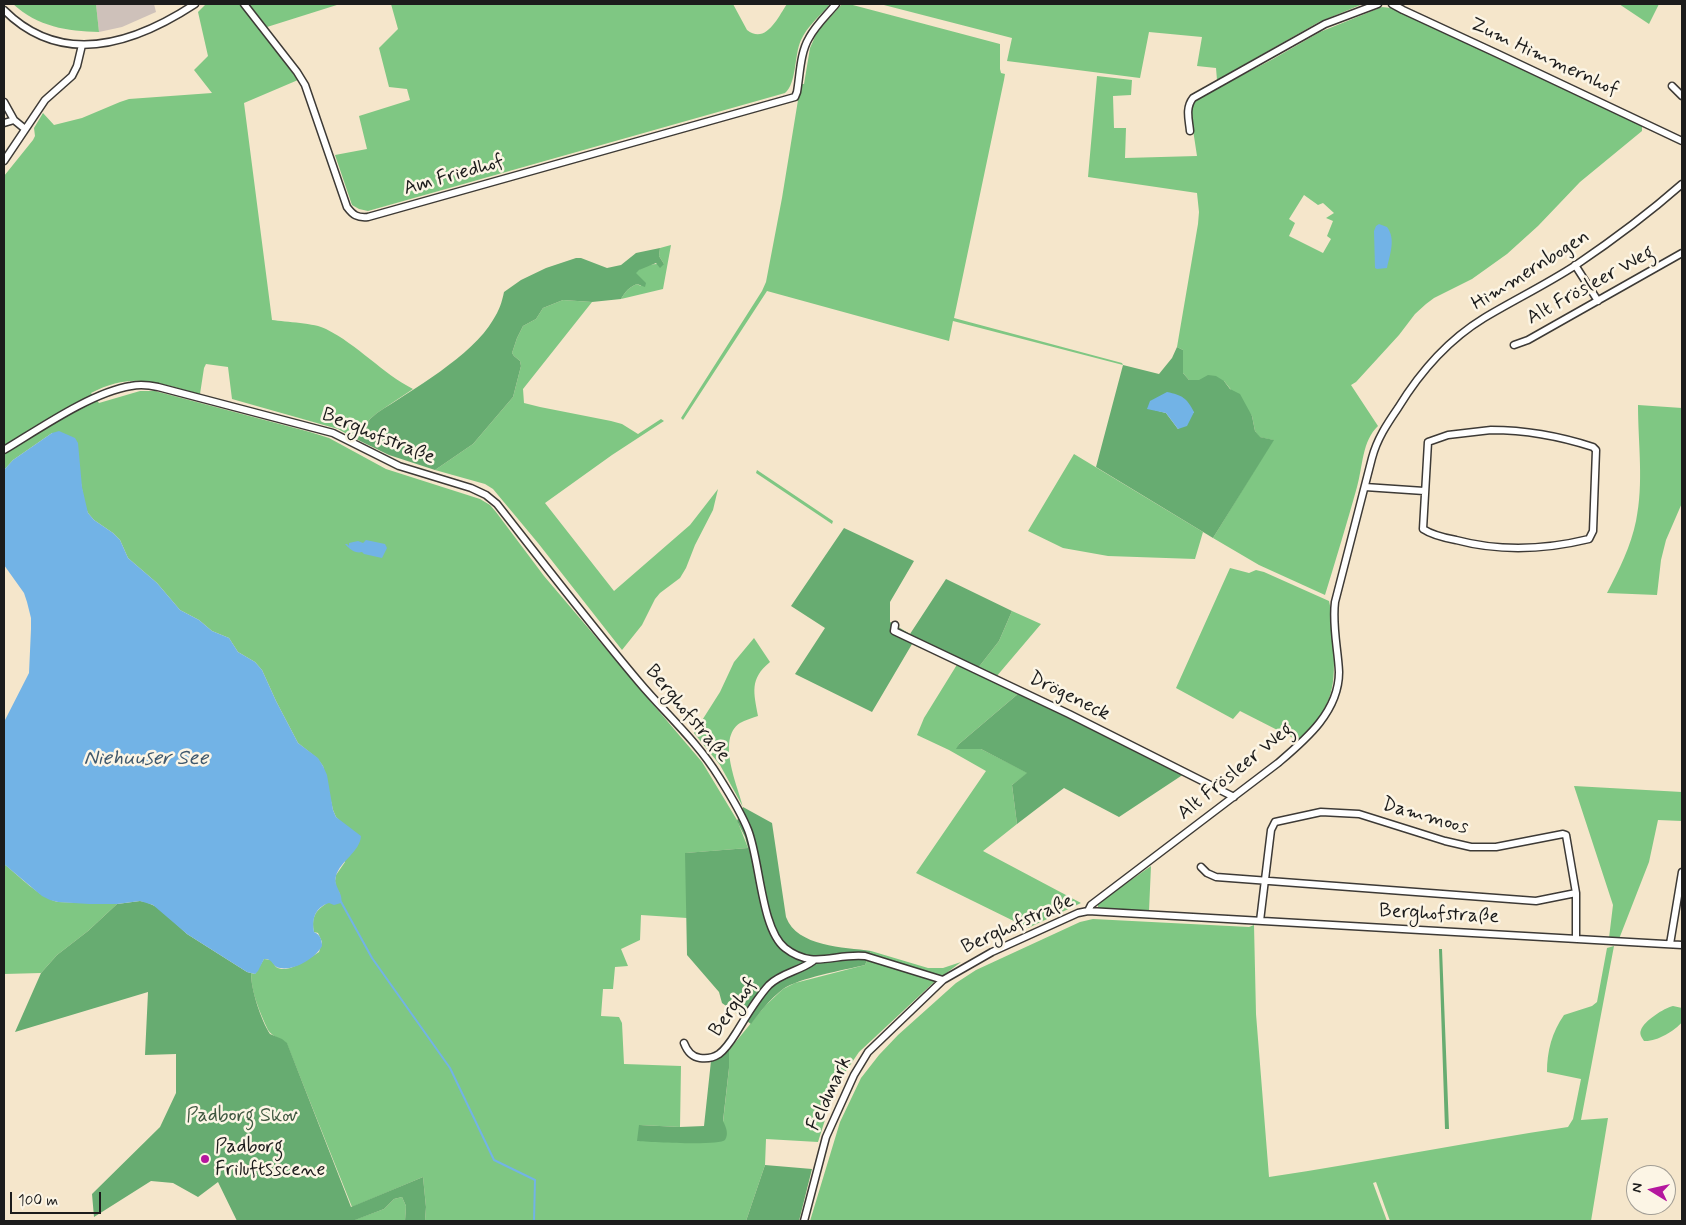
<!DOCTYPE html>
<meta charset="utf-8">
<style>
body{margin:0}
#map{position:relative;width:1686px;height:1225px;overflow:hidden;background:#f5e6cb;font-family:Mynerve,sans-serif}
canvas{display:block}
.frame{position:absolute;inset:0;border:5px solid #1c1c1c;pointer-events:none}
.north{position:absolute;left:1626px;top:1165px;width:50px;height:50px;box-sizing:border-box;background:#fcf5e5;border:1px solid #a29e95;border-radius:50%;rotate:279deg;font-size:14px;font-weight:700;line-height:20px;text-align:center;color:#1c1c1c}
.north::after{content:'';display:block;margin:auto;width:18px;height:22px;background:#b5179e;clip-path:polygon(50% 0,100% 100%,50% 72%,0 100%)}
.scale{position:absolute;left:10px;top:1192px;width:91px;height:22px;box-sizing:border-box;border:2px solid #1c1c1c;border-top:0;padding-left:6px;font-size:15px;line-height:18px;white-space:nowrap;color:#1c1c1c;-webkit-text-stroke:4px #fcf5e5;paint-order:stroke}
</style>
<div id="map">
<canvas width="1686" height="1225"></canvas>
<div class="frame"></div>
<div class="north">N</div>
<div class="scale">100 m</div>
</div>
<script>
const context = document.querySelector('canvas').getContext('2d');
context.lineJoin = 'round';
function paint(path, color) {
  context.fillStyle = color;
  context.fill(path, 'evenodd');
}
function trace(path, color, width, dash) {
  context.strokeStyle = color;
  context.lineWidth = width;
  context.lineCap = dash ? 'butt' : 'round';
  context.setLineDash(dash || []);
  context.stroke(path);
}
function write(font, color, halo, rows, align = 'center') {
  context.font = font + ' Mynerve,sans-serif';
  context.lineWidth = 5;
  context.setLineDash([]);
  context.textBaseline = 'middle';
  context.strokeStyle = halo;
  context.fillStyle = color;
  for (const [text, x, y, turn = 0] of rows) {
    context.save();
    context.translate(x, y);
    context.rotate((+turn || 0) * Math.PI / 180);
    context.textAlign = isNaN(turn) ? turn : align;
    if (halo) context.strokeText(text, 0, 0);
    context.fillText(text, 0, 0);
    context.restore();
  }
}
const industrial = new Path2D(`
 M96,4h58l2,8 -34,15 -23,5z`);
const green = new Path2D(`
 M13,4h83l3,28c-32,-1 -61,-5 -86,-28z
 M206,4h34l58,76 -54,23 28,217c14,2 43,3 54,9 32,16 56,44 87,60l-36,24 -7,6 -14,20 -18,-10 -106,-30 -4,-32 -22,-3 -2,4 -4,26c-42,-11 -67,-23 -109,-1l8,10 41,-12h15l155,41 19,6 57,31 94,30 10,6 6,7 48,64 158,186 35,58 11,28 -62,5 1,65 -46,-3 -1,25 -19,9 7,17 -13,1 -2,22h-10l-2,27 18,1 3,6 2,41 57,2 -1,61 -41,-2 65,18 19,-21 6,-54v-18l36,-44 18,-17 12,-6 70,-18 6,-14 57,17h15l18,-6 -29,22 -73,68 -17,25 -12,27 -12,38 -52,-3 -1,26 -19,56h-321l1,-14 -3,-30 -71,30 -65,-163c-6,-6 -15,-7 -19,-14 -8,-17 -17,-38 -17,-57l4,1 9,-15 7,1c2,2 3,5 5,7 12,8 33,-9 43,-15l3,-10 -4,-9 -4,-1c-5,-24 12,-26 26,-38l-4,-7 -1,-6 1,-6 9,-13 -4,-40 -5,-5 -3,-7 -10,-44 -6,-8 -19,-15 -22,-42 -14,-31 -7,-8 -17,-10 -9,-14 -17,-7 -13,-11 -19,-10 -23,-27 -29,-25 -8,-18 -7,-7 -19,-13 -6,-7 -3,-7 -6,-34 -27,-39 -39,27 -9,10v-294l29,-36 2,-4 -1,-8 9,-15 11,12 28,-7 38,-16 9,-3 83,-6 -18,-23 14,-14 -10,-44z
 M249,4h91l-73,23z
 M391,4h342l14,26c19,15 31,-13 40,-26h41l1,2c-10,10 -22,21 -28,34 -7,15 -4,43 -16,53l-417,118 -9,-2 -7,-4 -17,-50 32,-6 -8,-33 51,-16 -3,-11 -18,-2 -10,-39 19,-19z
 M842,4h7l151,40v25l1,4 4,1 -1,6 -50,238 168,45 1,2 -170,-44 -4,20 -182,-50 -84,129 -2,-2 81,-127 4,-9 16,-84 17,-104 2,-10h3l6,-36 4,-9 3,-7z
 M880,4h483l-44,18 -102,58 -1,-12 -19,-2 5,-29 -53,-5 -9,46 -133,-17 5,-23z
 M1619,4h40l-10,20z
 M1382,7l9,1 251,118v5l-62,51 -42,44 -31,28 -35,25 -38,19 -8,6 -11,10 -16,21 -43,47 -5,3 27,41c-16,15 -15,40 -21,61 -10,36 -21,72 -32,108l-66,-30 -46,-27 60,-98 -14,-3 -4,-6 -3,-15 -28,-35 -35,-1 -6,-7v-23l-6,-3 21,-123 1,-12 -2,-19 -109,-16 9,-101 35,4 -1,15 -18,1 1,32h12l-1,30 72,-2 -7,-46 5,-10 78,-41 47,-27zM1304,195l14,10 5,-2 11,10 -8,5 7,3 -6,15 4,3 -8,14 -34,-17 6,-13 -6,-4z
 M671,245l-8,44 -42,10c4,-7 8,-12 16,-15l4,2 -6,-13c6,-7 20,-10 29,-9l-5,-8 1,-8z
 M563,300l29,2 -69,87 1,14 16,4 71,14 11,3 16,10 23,-15 3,2 -52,34 -67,48 69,88 76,-66 28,-36 -5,21 -18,35 -9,23 -6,10 -20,15 -5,6 -13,26 -20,25 -84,-107 -45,-54 -8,-5 -50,-14 38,-26 40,-47 8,-31 -1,-5 -6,-5 -2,-3 5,-15 6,-12 13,-7 7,-11z
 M1638,405l44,3v95l-16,37 -5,20 -4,35 -50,-2c12,-23 24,-47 29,-72 8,-38 2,-77 2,-116z
 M1074,454l129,78 -8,27 -87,-3 -45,-8 -35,-17z
 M757,470l76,51 -1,3 -76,-51z
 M1230,568l19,5 7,-3 8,2 65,29c3,12 3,25 4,38 3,50 1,65 -34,102l-59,-30 -7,8 -57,-31z
 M1012,611l29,13 -45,53 -18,-9 21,-27z
 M754,638l16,24c-21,17 -16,31 -12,54 -6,2 -13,4 -18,7 -24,16 -2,63 3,84l-23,-42 -26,-32 26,-41 14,-30z
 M958,663l61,30 -60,51 -2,5h24l47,24 -16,12 5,39 -34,27 98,52 -53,25 -112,-55 70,-102 -37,-21 -32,-15 7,-17z
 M1574,786l108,6v29l-24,-1 -9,42 -30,77 -10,-1 4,-33z
 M4,864c15,12 35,33 54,38l59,2 -29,27 -31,24 -16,18 -37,1z
 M1151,866l-2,45 -49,-2 -2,-1v-5z
 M1093,919l156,8 5,-2 2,89 13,163c100,-15 199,-35 299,-50l5,-8 8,-40 -34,-7c0,-21 5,-40 17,-57l28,-9 5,-4 10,-54 7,-2 -33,174 27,-2 -17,103h-201l-14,-39 -3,1 14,38h-577l30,-99 21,-44 18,-23 19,-20 58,-52 20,-13 104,-48z
 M1673,1006l9,2v14c-7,9 -26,20 -38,19 -2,-3 -5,-7 -3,-11 3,-9 23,-22 32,-24z
 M402,1197l4,9 -1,15h-50l-1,-1 30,-11 10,-10z`);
const forest = new Path2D(`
 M660,248l-1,8 5,8 -4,4 -4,-5 -17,7 -3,3 10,10 -1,4 -8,-3c-8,3 -12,8 -16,15l-29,3 -29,-2 -20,8 -7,11 -13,7 -6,12 -5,15 2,3 6,5 1,5 -8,31 -40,47 -38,26 -46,-15 -33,-16 14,-20 7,-6c35,-23 95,-57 116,-93 6,-9 9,-18 11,-28l17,-12 25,-12 30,-10h5l26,10 14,-3 15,-12z
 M1177,347l6,3v23l6,7h10l9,-5 8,1 8,5 6,8 10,5 12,22 3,15 5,6 14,3 -61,98 -117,-71 27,-102 36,9 13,-16zM1147,408l47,4 -16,17 -12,-16z
 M844,528l70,33 -24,41v20l20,12 36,-55 66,32 -13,30 -21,27 -63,-29 -43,73 -77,-38 30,-46 -34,-22z
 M1019,693l165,81 -65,43 -55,-29 -47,36 -5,-39 15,-12 -46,-24h-25l3,-5z
 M743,807l29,16 14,94c11,30 58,30 85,34l-6,14c-21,5 -66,13 -82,24 -13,10 -23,23 -32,35l-29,-21 -3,-11 -32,-37 -2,-102 63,-5 -3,-11 -8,-16z
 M140,901l6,1 13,6 28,26 60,38 4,1c0,17 10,47 19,61l12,5 5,4 64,164 72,-30 3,30 -1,14h-20l1,-15 -4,-9 -8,2 -10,10 -29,11v1h-118l-19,-39 -20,15 -25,-14 -22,-2 -57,36 -2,-23 68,-67 16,-34v-39l-31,1 3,-63 -133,40 26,-59 16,-18 31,-24 29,-27z
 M1439,949h3l7,180h-4z
 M729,1050v18l-6,53c3,6 6,13 2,19 -5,6 -77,2 -88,1l2,-16 41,2 24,-1 7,-65z
 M765,1165l47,4 -13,52h-53z`);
const water = new Path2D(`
 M1379,224l8,3c9,12 3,27 0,41l-10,1 -2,-1 -1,-37 2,-5z
 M1167,392c15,3 20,6 27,20l-7,14 -9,3 -12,-16 -19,-4 3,-8z
 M59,431l16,7 3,5 4,44 6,26 6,7 19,13 7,7 8,18 29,25 23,27 19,10 13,11 17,7 9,14 17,10 7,8 14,31 22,42 20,15 5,8 4,9 6,35 3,7 25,19c-1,16 -21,25 -25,40 -3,11 8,17 5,27l-7,2 -5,-2c-13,4 -18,15 -15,29 6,2 8,8 8,14 -6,12 -28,25 -42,22 -8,-1 -7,-10 -16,-9l-6,12 -3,3 -8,-2 -60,-38 -34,-29 -13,-4 -23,3h-28l-31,-2 -8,-2 -8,-4 -38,-32v-142l25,-49 2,-44v-11l-4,-16 -3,-9 -20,-28v-95l9,-10 39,-27z
 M366,540l19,4 2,4 -5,10 -18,-4 -2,-2c-6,2 -13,-3 -17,-8h2l2,2v-3l9,-2 5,2z`);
const stream = new Path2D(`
 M340,900l32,58 78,110 44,92 41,20 -1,41`);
const minor = new Path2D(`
 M244,4l53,68 8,13 42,122c6,8 10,11 21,10l427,-120 2,-5c3,-17 3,-39 12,-54 7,-13 18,-23 27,-34
 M1392,4l11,6 95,44 184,87
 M4,10c58,58 130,34 191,-6
 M1672,86l10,10
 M4,102l10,18 11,9
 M4,123l10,-3
 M1190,131c-1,-11 -5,-23 3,-33l132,-74 53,-20
 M4,161l41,-61 27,-24 5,-10 5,-21
 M1575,265l23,36
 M1514,345l14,-5 154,-87
 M1491,430c36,0 68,6 102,17l3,3 -3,81 -4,8c-45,11 -88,13 -133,1 -11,-2 -24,-5 -33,-11l5,-87 20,-7z
 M4,450c35,-21 88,-58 127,-64 9,-2 18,-1 27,1l175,46 66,33 72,22 15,7 11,9c47,60 93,120 142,178 26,31 58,59 80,95 10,16 22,35 29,53 12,30 13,99 37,118 28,22 49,5 80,8l78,24
 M1365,487l59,4
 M895,625l-1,6 175,83 165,83
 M1201,867l6,6 9,4 320,24 40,-8
 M1088,911l3,-6 187,-142c27,-23 61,-51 61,-91 -1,-23 -7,-46 -4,-70l37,-144c5,-19 15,-34 26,-50 22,-36 50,-68 86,-90 30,-18 63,-34 92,-53 37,-25 73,-52 106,-81
 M1260,921l11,-91 4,-8 46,-10 38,2 86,27 26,6h25l67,-13 3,1 10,58v46
 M1670,944l12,-72
 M684,1043c3,8 8,14 16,15 7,1 13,0 19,-4 7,-5 12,-13 17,-21 10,-16 20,-34 33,-48 12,-12 31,-14 44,-24
 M804,1221l22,-84 28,-62 14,-23 75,-72 49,-28 86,-39 10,-2 594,34`);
const markers = [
 [205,1159,5,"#b5179e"]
];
const streetNames = [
 ["Zum Himmernhof",1544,58,25],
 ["Am Friedhof",454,176,-16],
 ["Himmernbogen",1531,271,-32],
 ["Alt Frösleer Weg",1591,286,-29],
 ["Berghofstraße",378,437,22],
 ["Drögeneck",1069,697,26],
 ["Berghofstraße",687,714,50],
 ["Alt Frösleer Weg",1236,772,-39],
 ["Dammoos",1425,817,16],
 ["Berghofstraße",1439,915,3],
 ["Berghofstraße",1018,925,-24],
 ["Berghof",734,1008,-54],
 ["Feldmark",830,1094,-65]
];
const parkNames = [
 ["Padborg Skov",242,1117]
];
const poiNames = [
 ["Padborg",215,1148],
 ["Friluftsscene",215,1171]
];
const waterNames = [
 ["Niehuuser See",146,760]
];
paint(industrial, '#cec1ba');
paint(green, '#7fc783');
paint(forest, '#67ac71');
paint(water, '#72b3e6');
trace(stream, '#72b3e6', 2);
trace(minor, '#3d3a36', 9);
trace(minor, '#fff', 6);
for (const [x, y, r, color] of markers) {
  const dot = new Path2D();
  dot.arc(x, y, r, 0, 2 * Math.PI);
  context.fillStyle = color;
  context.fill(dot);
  trace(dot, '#fcf5e5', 2);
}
write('20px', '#1c1c1c', '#fcf5e5', streetNames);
write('20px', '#3f5840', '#fcf5e5', parkNames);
write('20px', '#1c1c1c', '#fcf5e5', poiNames, 'left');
write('italic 21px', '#3e586d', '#fcf5e5', waterNames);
</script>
